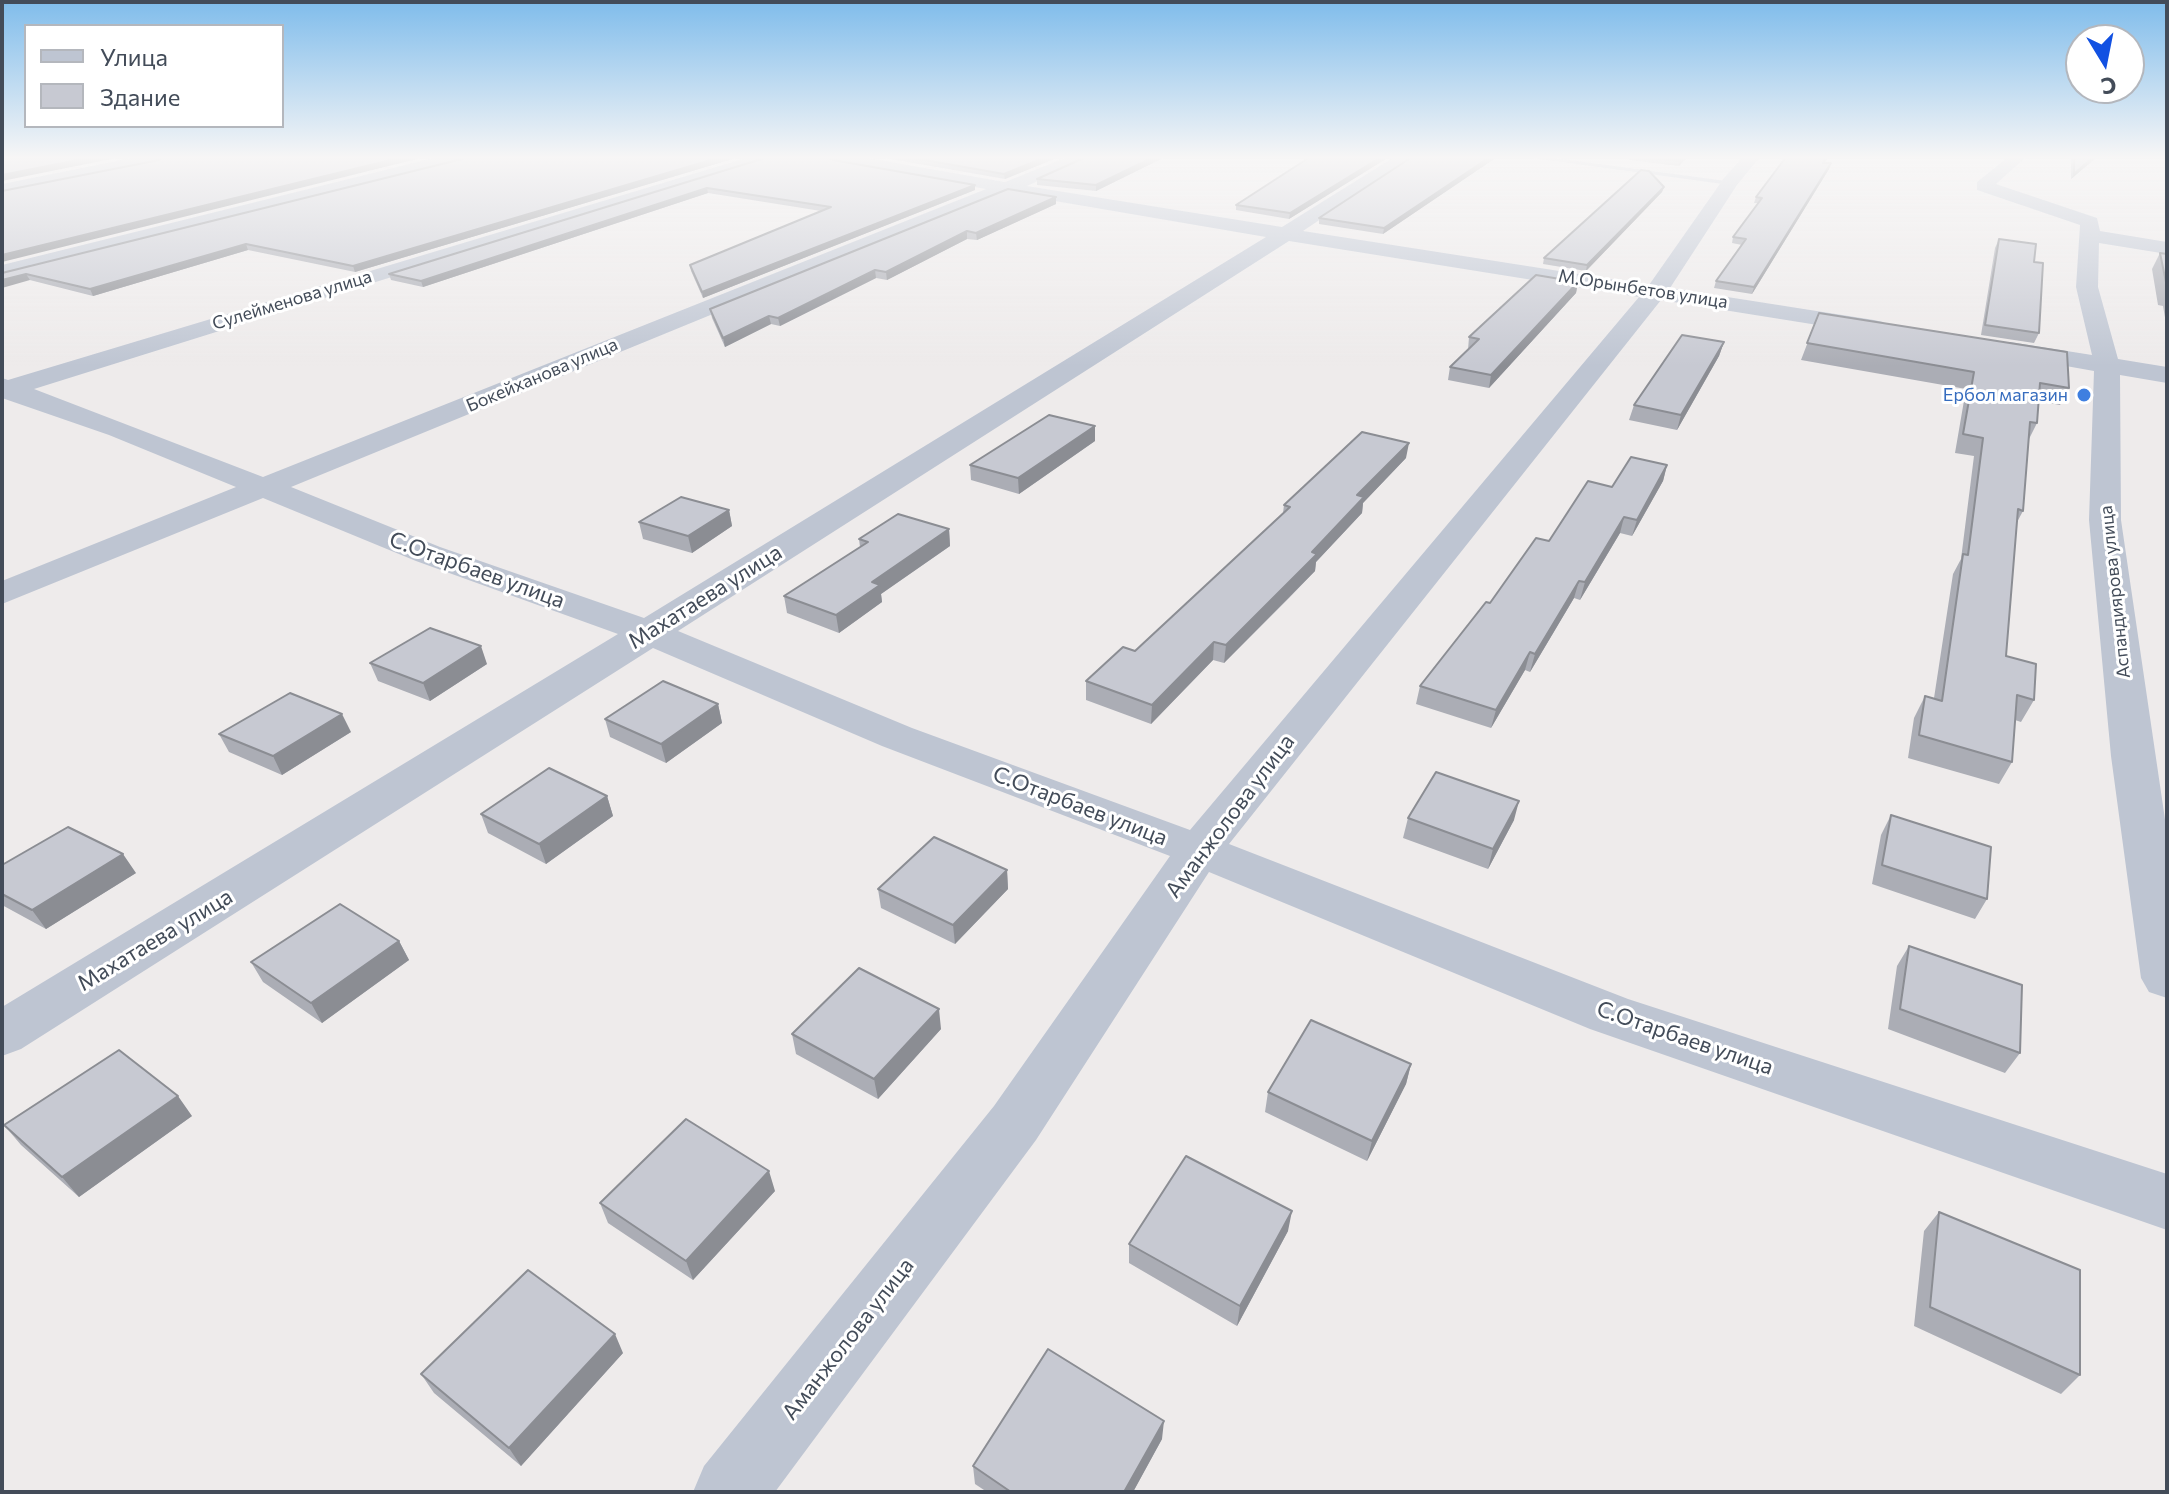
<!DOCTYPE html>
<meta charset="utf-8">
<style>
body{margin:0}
#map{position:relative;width:2169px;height:1494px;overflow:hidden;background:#eeebeb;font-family:Commissioner,sans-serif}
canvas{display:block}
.frame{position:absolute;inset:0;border:4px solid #434c59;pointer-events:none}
.legend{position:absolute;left:24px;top:24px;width:260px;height:104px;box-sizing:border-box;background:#fff;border:2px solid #b4b7bd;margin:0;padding:10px 14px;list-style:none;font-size:24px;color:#434c59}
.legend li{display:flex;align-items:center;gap:16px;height:40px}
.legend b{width:40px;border:2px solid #b4b7bd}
.north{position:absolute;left:2065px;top:24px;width:80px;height:80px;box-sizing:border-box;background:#fff;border:2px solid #b4b7bd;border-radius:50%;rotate:170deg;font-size:22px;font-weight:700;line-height:32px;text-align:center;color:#434c59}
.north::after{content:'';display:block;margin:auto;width:28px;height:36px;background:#1251e2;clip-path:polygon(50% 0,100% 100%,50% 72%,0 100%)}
</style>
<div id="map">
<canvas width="2169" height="1494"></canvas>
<div class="frame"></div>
<ul class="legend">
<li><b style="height:10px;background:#bec5d2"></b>Улица</li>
<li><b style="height:22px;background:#c7c9d2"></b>Здание</li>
</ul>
<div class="north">С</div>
</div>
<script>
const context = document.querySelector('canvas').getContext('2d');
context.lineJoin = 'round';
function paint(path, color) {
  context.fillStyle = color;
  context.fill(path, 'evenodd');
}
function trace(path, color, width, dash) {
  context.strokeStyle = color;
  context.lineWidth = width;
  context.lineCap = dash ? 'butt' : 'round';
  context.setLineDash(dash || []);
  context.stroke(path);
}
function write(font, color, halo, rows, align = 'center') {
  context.font = font + ' Commissioner,sans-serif';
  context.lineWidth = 6;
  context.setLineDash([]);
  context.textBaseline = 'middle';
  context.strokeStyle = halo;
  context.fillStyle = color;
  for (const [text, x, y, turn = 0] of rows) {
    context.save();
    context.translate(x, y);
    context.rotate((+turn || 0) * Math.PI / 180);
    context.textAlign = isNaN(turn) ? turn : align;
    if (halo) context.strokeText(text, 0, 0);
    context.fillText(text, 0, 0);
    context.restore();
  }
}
const lane = new Path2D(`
 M1525,157h22l187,25 -4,3z`);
const street = new Path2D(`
 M136,157h33l-8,5 -159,32v-10z
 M437,157h28l-2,4 -461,116v-12z
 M749,157h26l-741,232 229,88 723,-288 -152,-27 -8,-5h36l143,25 62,-25h23l-63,29 255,41 112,-70h19l-110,74 346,54 75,-107 19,-21h17l-23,28 -67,103 204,32 9,2 3,5 -3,5 -9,2 -213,-34 -432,544 399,155 539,175v56l-577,-201 -381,-157 -173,268 -261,352h-82l11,-26 290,-360 176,-250 -288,-110 -229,-98 -632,401 -19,7v-49l616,-373 -202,-73 -153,-63 -261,106v-23l234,-94 -127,-52 -107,-37v-20l6,2zM1008,193l258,44 -622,381 -204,-71 -149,-60zM1289,241l350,56 -449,533 -278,-102 -234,-97z
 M2008,157h18l-30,27 101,34 3,13 67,11v12l-68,-11 -1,44 20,72 49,8v16l-47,-8 1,145 46,313v165l-18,-6 -8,-14 -30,-222 -22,-236 5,-149 -84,-15 -12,-7 12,-7 82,13 -16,-68 4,-62 -103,-35v-8z`);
const wall = new Path2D(`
 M463,157h276l-384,115 -107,-22 -155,46 -91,-23 460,-114z
 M768,157l65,3 142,25v5l-272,108 -12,-27 -1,-6 131,-54 -113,-18 -285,94 -32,-7 -2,-6z
 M879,157h180l-54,22z
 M1086,157h79l-69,34 -59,-6v-6z
 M1310,157h79l-100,62 -53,-9v-5z
 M1412,157h85l-114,77 -64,-10v-6z
 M1629,157h58l-8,9 -50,-6z
 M1786,157h42l-3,6h6l-2,6 -77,125 -38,-6 2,-7 26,-36 -10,-2 1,-6 25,-34h-4l2,-6z
 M2071,157h26l-26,22z
 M1664,187l-2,5 -76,79 -43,-7 1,-6z
 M1056,197v7l-79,36 -10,-1 -80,41 -11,-2 -96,48 -9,-2 -46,23 -13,-29 -2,-9z
 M1999,239l35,23 5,71 -5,10 -53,-8 14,-87z
 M2160,253l7,1v75l-4,-23 -5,-1 -6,-36z
 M1578,282l-2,11 -87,95 -41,-8 2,-13 18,-17 1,-13z
 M1819,313l250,75 -9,17 -21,-4 -2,22 -9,18 -5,70 -7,13 -10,132 28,44 -13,22 -6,-2 -3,42 -13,22 -91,-26 6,-40 11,-22 9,2 19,-124 8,-15 13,-103 -19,-3 11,-64 -165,-29z
 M1724,342l-5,14 -42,74 -48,-10 5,-15z
 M1095,441l-76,53 -48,-14 -1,-15z
 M1406,458l-43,45 -1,10 -46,49 -1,9 -26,27 -65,65 -11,-3 -62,64 -65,-24v-19l49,-30 148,-138 1,-8z
 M1667,465l-4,16 -31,55 -12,-3 -40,67 -6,-2 -44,74 -5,-2 -34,58 -75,-24 4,-18 70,-83 59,-62z
 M729,510l3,16 -40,27 -49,-14 -4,-17z
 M949,529l1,17 -69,48 1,8 -43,31 -52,-20 -3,-17 76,-49 -1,-8z
 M370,663l117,1 -57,37 -52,-20z
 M718,704l4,19 -56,40 -56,-26 -5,-18z
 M351,732l-69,43 -53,-23 -10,-18z
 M607,796l6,20 -67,48 -58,-31 -7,-19z
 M1891,815l96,84 -12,20 -103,-35 9,-49z
 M1408,818l106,2 -26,49 -85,-31z
 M2,865l134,8 -90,56 -44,-24z
 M1007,870l1,19 -53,55 -74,-36 -3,-19z
 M399,941l10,19 -87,63 -59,-41 -12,-20z
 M1909,946l111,107 -15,20 -117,-44 9,-63z
 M941,1029l-63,70 -82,-45 -4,-20z
 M1411,1064l-5,20 -39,77 -102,-49 3,-20z
 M192,1116l-113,81 -58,-52 -17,-20z
 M775,1191l-82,89 -85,-57 -8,-20z
 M1939,1212l141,163 -19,19 -147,-68 10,-95z
 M1288,1231l-51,95 -108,-63v-19z
 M623,1353l-102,113 -87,-73 -13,-19z
 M1162,1439l-29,53h-146l-12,-8 -2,-18z`);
const shadedWall = new Path2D(`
 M93,157h28l-119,24v-6z
 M403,157h22l-423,105v-7z
 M721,157h18l-384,115 -2,-6z
 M1046,157h13l-54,22 -1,-5z
 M1154,157h11l-69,34v-6z
 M1381,157h8l-100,62 1,-6z
 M1490,157h7l-114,77 1,-6z
 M1684,157h3l-8,9 1,-5z
 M2093,157h4l-26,22 3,-5z
 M1831,163l-2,6 -77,125 2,-7z
 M975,185v5l-272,108 -1,-6z
 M1664,187l-2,5 -76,79 1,-6z
 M707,188l1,5 -285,94 -2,-6z
 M1056,197v7l-79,36 -1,-7z
 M967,231v8l-80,41 -1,-8z
 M246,244l2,6 -155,46 -3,-7z
 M875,270l1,8 -96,48 -2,-8z
 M26,274l4,6 -28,8v-8z
 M1578,282l-2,11 -87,95 2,-13z
 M769,316l2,8 -46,23 -2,-9z
 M1724,342l-5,14 -42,74 4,-15z
 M1095,426v15l-76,53 -1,-16z
 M1409,443l-3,15 -43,45 -1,10 -46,49 -1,9 -91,92 2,-18 86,-93 45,-57z
 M1667,465l-4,16 -31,55 5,-16z
 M729,510l3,16 -40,27 -4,-17z
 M1624,517l-4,16 -40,67 5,-18z
 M949,529l1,17 -69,48 1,8 -43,31 -3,-18 36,-33z
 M1579,581l-5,17 -44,74 5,-18z
 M1214,642l-1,18 -62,64 1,-19z
 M481,646l6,18 -57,37 -7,-18z
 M1530,652l-5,18 -34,58 5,-18z
 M718,704l4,19 -56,40 -5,-19z
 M342,714l9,18 -69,43 -9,-19z
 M607,796l6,20 -67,48 -7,-20z
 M1519,801l-5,19 -26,49 5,-20z
 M123,854l13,19 -90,56 -14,-19z
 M1007,870l1,19 -53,55 -2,-19z
 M399,941l10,19 -87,63 -11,-20z
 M939,1009l2,20 -63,70 -4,-20z
 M1411,1064l-5,20 -39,77 5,-20z
 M178,1096l14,20 -113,81 -17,-20z
 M769,1171l6,20 -82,89 -7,-19z
 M1292,1211l-4,20 -51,95 3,-20z
 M615,1334l8,19 -102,113 -12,-18z
 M1164,1421l-2,18 -29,53h-9z`);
const building = new Path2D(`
 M2,157h91l-91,18z
 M162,157h241l-401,98v-64l157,-31z
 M463,157h258l-368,109 -107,-22 -156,45 -64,-15 -24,6v-7l460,-114z
 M768,157h60l5,3 142,25 -273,107 -12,-27 141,-58 -124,-19 -286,93 -32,-7z
 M908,157h138l-42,17z
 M1086,157h68l-58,28 -59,-6z
 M1310,157h71l-91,56 -54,-8z
 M1412,157h78l-106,71 -65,-10z
 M1650,157h34l-4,4z
 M1786,157h41l-4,6h8l-77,124 -38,-6 30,-42 -13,-2 29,-39 -6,-1z
 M2074,157h19l-19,17z
 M1641,170l8,1 15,16 -77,78 -43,-7z
 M1008,189l48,8 -80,36 -9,-2 -81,41 -11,-2 -97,48 -9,-2 -46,22 -13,-29z
 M1999,239l37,5 -2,18 9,1 -4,70 -54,-8z
 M2160,253l7,1v33z
 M1536,275l42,7 -87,93 -41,-8 29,-28 -10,-2z
 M1819,313l248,39 2,36 -29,-5 -3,40 -7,-1 -7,89 -5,-2 -12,147 30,8 -2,36 -17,-5 -5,67 -93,-27 6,-39 17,5 21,-147 5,1 15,-117 -20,-4 11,-62 -167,-29z
 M1682,335l42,7 -43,73 -47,-10z
 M1049,415l46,11 -77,52 -48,-13z
 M1362,432l47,11 -52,52 7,2 -52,55 5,2 -91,91 -12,-3 -62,63 -66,-24 37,-34 12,4 155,-144 -6,-2z
 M1631,457l36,8 -30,55 -13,-3 -39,65 -6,-1 -44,73 -5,-2 -34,58 -76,-24 66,-84 4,1 46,-65 13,3 39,-60 24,6z
 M681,497l48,13 -41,26 -49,-14z
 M898,514l51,15 -77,53 8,3 -44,30 -52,-19 84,-54 -9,-3z
 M430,628l51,18 -58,37 -53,-20z
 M663,681l55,23 -57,40 -56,-25z
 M290,693l52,21 -69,42 -54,-22z
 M549,768l58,28 -68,48 -58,-30z
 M1436,772l83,29 -26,48 -85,-31z
 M1891,815l100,32 -4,52 -105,-34z
 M68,827l55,27 -91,56 -30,-16v-29z
 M934,837l73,33 -54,55 -75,-36z
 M340,904l59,37 -88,62 -60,-41z
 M1909,946l113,39 -2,68 -120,-44z
 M859,968l80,41 -65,70 -82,-45z
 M1311,1020l100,44 -39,77 -104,-49z
 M119,1050l59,46 -116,81 -58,-52z
 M686,1119l83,52 -83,90 -86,-58z
 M1186,1156l106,55 -52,95 -111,-62z
 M1939,1212l141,58v105l-150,-68z
 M528,1270l87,64 -106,114 -88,-74z
 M1048,1349l116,72 -40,71h-113l-38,-26z`);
const markers = [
 [2084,395,8,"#3f7fe0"]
];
const farStreetnames = [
 ["М.Орынбетов улица",1643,289,9],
 ["Сулейменова улица",292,300,-17],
 ["Бокейханова улица",542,375,-23],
 ["Аспандиярова улица",2115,592,-96]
];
const farShopnames = [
 ["Ербол магазин",2068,395]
];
const streetNames = [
 ["С.Отарбаев улица",477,570,20],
 ["Махатаева улица",705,597,-32],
 ["С.Отарбаев улица",1080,806,21],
 ["Аманжолова улица",1230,816,-53],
 ["Махатаева улица",155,940,-31],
 ["С.Отарбаев улица",1685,1038,19],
 ["Аманжолова улица",848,1339,-52]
];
paint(lane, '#bec5d2');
paint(street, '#bec5d2');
paint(wall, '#abadb5');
paint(shadedWall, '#8b8d93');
paint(building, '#c7c9d2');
trace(building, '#8b8d93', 2);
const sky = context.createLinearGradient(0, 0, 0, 366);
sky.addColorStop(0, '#7fbceb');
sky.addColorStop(0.43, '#f7f6f6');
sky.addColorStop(1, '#f7f6f600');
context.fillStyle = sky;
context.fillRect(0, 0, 2169, 366);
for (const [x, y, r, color] of markers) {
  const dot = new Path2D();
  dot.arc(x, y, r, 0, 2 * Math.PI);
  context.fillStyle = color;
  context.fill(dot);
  trace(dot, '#fff', 3);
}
write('18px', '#434c59', '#fff', farStreetnames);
write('18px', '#366cbe', '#fff', farShopnames, 'right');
write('22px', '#434c59', '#fff', streetNames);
</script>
